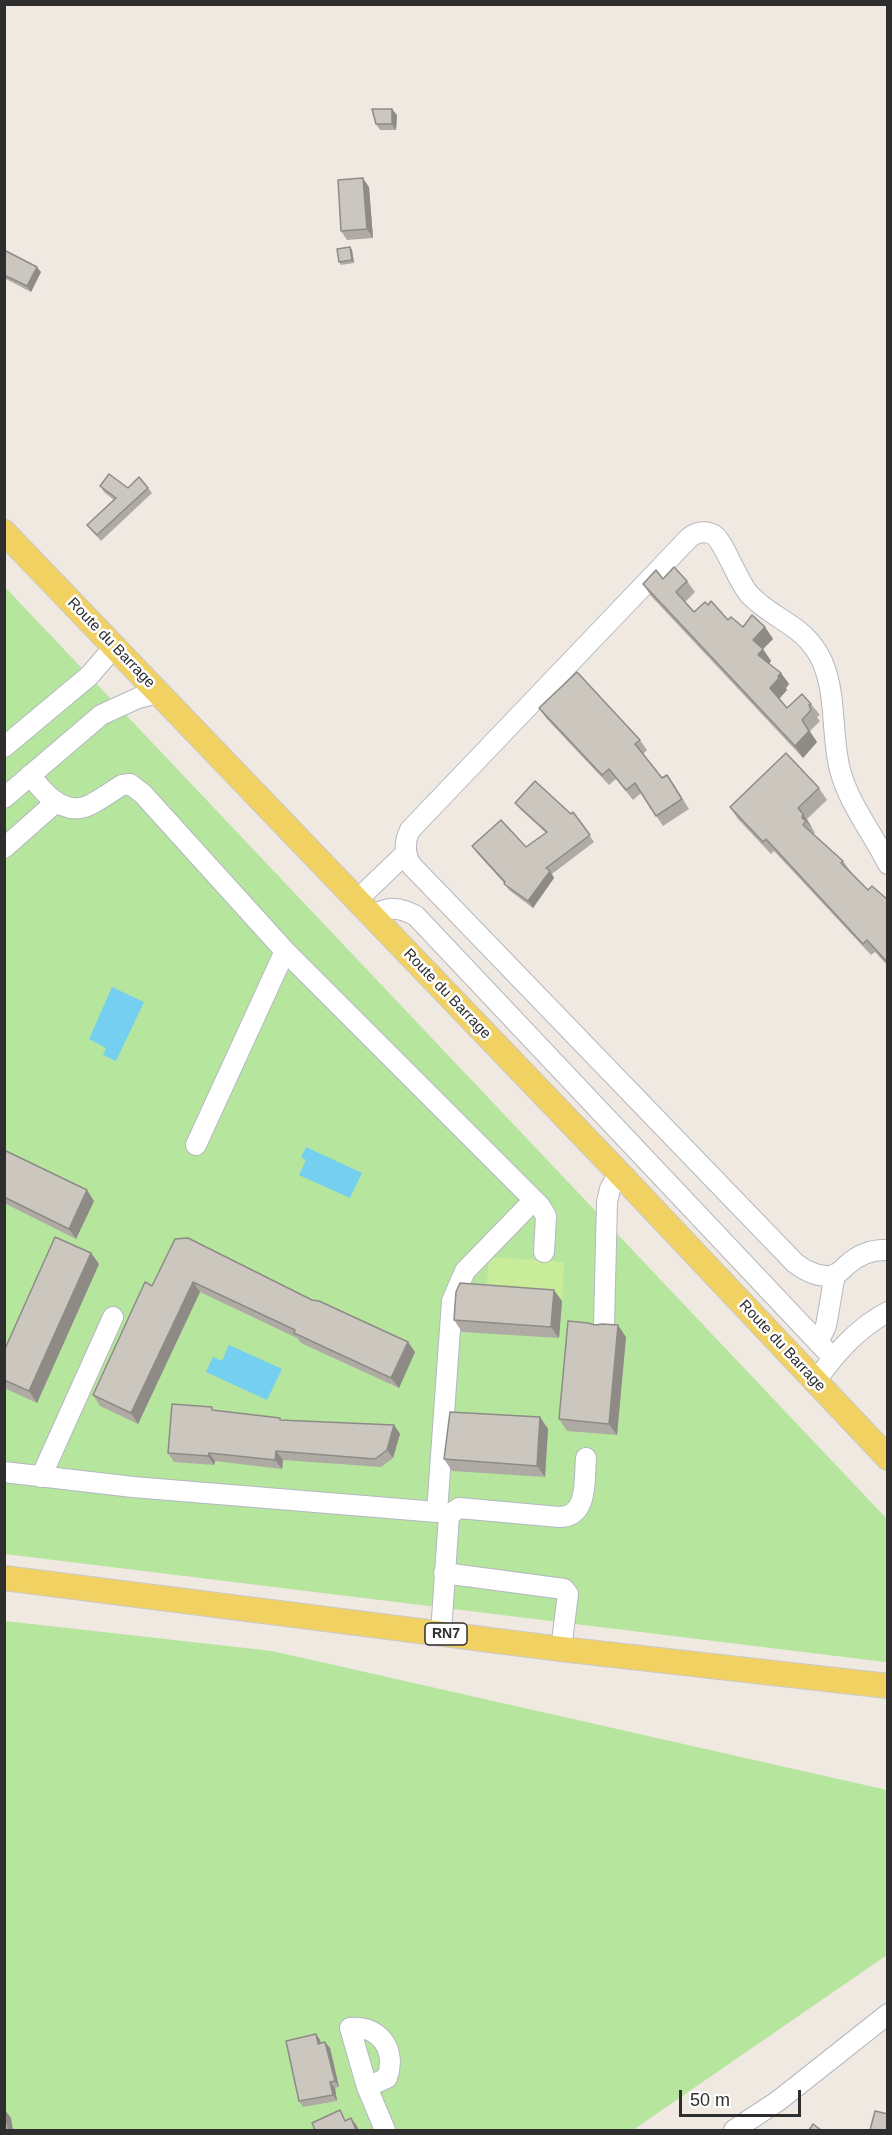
<!DOCTYPE html>
<style>
body{margin:0}
#map{position:relative;width:892px;height:2135px;overflow:hidden;background:#efe9e1;font-family:Arial,sans-serif}
canvas{display:block}
.frame{position:absolute;inset:0;border:6px solid #2e2e2e;pointer-events:none}
.scale{position:absolute;left:679px;top:2090px;width:122px;height:27px;box-sizing:border-box;border:3px solid #2e2e2e;border-top:0;padding-left:8px;font-size:18px;line-height:21px;white-space:nowrap;color:#2e2e2e;-webkit-text-stroke:4px #fff;paint-order:stroke}
</style>
<div id="map">
<canvas width="892" height="2135"></canvas>
<div class="frame"></div>
<div class="scale">50 m</div>
</div>
<script>
const context = document.querySelector('canvas').getContext('2d');
context.lineJoin = 'round';
function paint(path, color) {
  context.fillStyle = color;
  context.fill(path, 'evenodd');
}
function trace(path, color, width, dash) {
  context.strokeStyle = color;
  context.lineWidth = width;
  context.lineCap = dash ? 'butt' : 'round';
  context.setLineDash(dash || []);
  context.stroke(path);
}
function write(font, color, halo, rows, align = 'center') {
  context.font = font + ' Arial,sans-serif';
  context.lineWidth = 5;
  context.setLineDash([]);
  context.textBaseline = 'middle';
  context.strokeStyle = halo;
  context.fillStyle = color;
  for (const [text, x, y, turn = 0] of rows) {
    context.save();
    context.translate(x, y);
    context.rotate((+turn || 0) * Math.PI / 180);
    context.textAlign = isNaN(turn) ? turn : align;
    if (halo) context.strokeText(text, 0, 0);
    context.fillText(text, 0, 0);
    context.restore();
  }
}
const green = new Path2D(`
 M4,586l883,933 1,137 -3,6 -880,-108z
 M5,1621l267,30 615,139v165l-254,175h-628z`);
const pitch = new Path2D(`
 M489,1257l75,5 -2,39 -76,-5z`);
const water = new Path2D(`
 M112,987l32,15 -28,59 -13,-6 3,-7 -17,-9z
 M306,1147l56,26 -12,25 -51,-23 7,-15 -5,-3z
 M229,1345l53,24 -15,31 -61,-28 7,-15 9,4z`);
const minor = new Path2D(`
 M4,747l85,-71 26,-30
 M30,775c12,15 28,36 50,33 11,-1 32,-17 42,-23l8,-1 13,10 142,157 255,255 6,10 -2,36
 M4,798l97,-83 37,-17 20,-5
 M4,848l52,-46
 M888,864c-16,-32 -39,-60 -48,-94 -9,-35 -3,-75 -18,-109 -17,-37 -48,-40 -73,-67 -12,-14 -25,-52 -35,-59 -9,-5 -18,-3 -25,3l-279,292c-6,12 -6,23 1,35l384,398c10,8 28,17 41,11 4,-2 8,-6 11,-9 12,-11 25,-16 41,-15
 M357,900l49,-47
 M372,916c16,-10 28,-9 44,0l417,442
 M196,1145l89,-194
 M604,1325l3,-123 3,-13 9,-16
 M818,1342l8,-16 9,-52
 M815,1382c20,-28 42,-54 73,-70
 M4,1472l129,15 304,25 15,-211 13,-30 69,-71
 M41,1477l72,-160
 M444,1573l120,16 4,5 -7,55
 M441,1633l8,-118 10,-7 100,9c30,0 25,-38 27,-59
 M367,2087l20,-9c10,-28 -7,-53 -37,-50l17,59 18,43
 M734,2130l44,-29 110,-87`);
const major = new Path2D(`
 M4,532l615,641 269,285
 M4,1578l557,71 327,37`);
const wall = new Path2D(`
 M397,115l-1,15h-16l-4,-6z
 M369,187l4,51 -26,2 -6,-9z
 M350,247l2,3 2,13 -13,2 -2,-3z
 M4,250l37,22 -10,20 -27,-14z
 M100,486l48,2 4,5 -51,48 -14,-16 27,-25 -10,-8z
 M663,579l24,2 8,11 -10,10 9,10 34,8 15,7h22l8,12 -10,10 8,12 -2,3 12,9 8,11 -3,4 1,2 -8,9 8,9 24,-4 9,11 -3,2 3,4 -10,10 7,11 -14,16 -152,-162 -8,-12z
 M539,708l101,32 7,10 -4,4 19,24 12,7 15,24 -26,17 -22,-33 -8,7 -17,-21 -7,6 -63,-67z
 M819,788l8,12 -20,19 8,14 -2,1 30,27 8,11 17,18 20,10v66l-13,-14 -4,3 -97,-104 -3,3 -33,-35 -8,-12z
 M515,803l56,11 2,-2 21,30 -42,32 2,4 -21,30 -24,-18 -5,-7 -27,-30 -5,-7 54,1 20,-14 -26,-24z
 M4,1150l90,51 -18,38 -72,-36z
 M175,1239l233,103 7,10 -16,36 -98,-45 -4,-5 -97,-46 -62,132 -38,-18 -7,-11 59,-109z
 M91,1253l8,11 -62,139 -33,-15v-37z
 M562,1301l-3,37 -97,-6 -8,-12z
 M626,1337l-9,98 -50,-4 -8,-12z
 M214,1410l68,10 112,5 6,9 -7,24 -12,9 -98,-7 -1,9 -67,-8 -1,4 -40,-3 -6,-9z
 M540,1417l8,12 -3,48 -93,-6 -8,-12z
 M316,2034l4,6 1,3 4,-1 5,6 9,39 -4,1 2,13 -34,6 -4,-6z`);
const shadedWall = new Path2D(`
 M392,109l5,6 -1,15 -4,-6z
 M363,178l6,9 4,51 -6,-9z
 M350,247l2,3 2,13 -2,-3z
 M37,267l4,5 -10,20 -4,-6z
 M765,627l8,12 -12,12 -8,-11z
 M763,649l8,12 -5,6 -8,-12z
 M781,673l8,11 -3,4 -8,-12z
 M779,678l8,12 -9,10 -8,-12z
 M809,731l8,11 -14,16 -8,-12z
 M803,814l8,12v1l-5,-6 -4,-3z
 M550,871l4,7 -21,30 -5,-7z
 M87,1190l7,11 -18,38 -7,-10z
 M91,1253l8,11 -62,139 -8,-12z
 M193,1282l7,10 -62,132 -7,-11z
 M554,1290l8,11 -3,37 -8,-11z
 M618,1325l8,12 -9,98 -8,-11z
 M408,1342l7,10 -16,36 -8,-10z
 M540,1417l8,12 -3,48 -8,-11z
 M394,1425l6,9 -7,24 -6,-8z
 M276,1451l7,9 -1,9 -7,-9z
 M209,1453l6,8 -1,4 -6,-9z
 M316,2034l4,6 2,10 -4,-6z
 M325,2042l5,6 9,39 -4,-6z
 M330,2082l5,6 2,13 -4,-6z
 M5,2110l6,8 2,12h-5z
 M351,2118l6,8 2,4h-3z`);
const building = new Path2D(`
 M372,109h20v15h-16z
 M363,178l4,51 -26,2 -3,-51z
 M350,247l2,13 -13,2 -2,-13z
 M4,250l33,17 -10,19 -23,-11z
 M109,474l19,14 11,-11 9,11 -51,47 -10,-10 29,-27 -16,-12z
 M674,567l13,14 -11,11 18,20 11,-10 3,3 3,-4 17,19 3,-3 12,10 9,-12 13,12 -12,13 10,9 -5,6 23,18 -3,3 1,2 -9,10 17,20 15,-14 9,10 -2,1 2,5 -9,10 7,11 -14,15 -152,-162 13,-14 7,9z
 M577,672l63,68 -5,4 27,34 5,-3 15,24 -26,17 -21,-33 -9,7 -17,-21 -7,6 -63,-67z
 M786,753l33,35 -21,20 5,6 -1,4 4,3 -3,4 40,36 -2,2 27,27 4,-4 16,14v63l-21,-23 -4,4 -97,-105 -3,3 -33,-35z
 M535,781l36,33 2,-2 17,23 -44,33 4,3 -22,30 -24,-17 1,-2 -33,-36 29,-26 25,27 21,-15 -32,-29z
 M4,1150l83,40 -18,39 -65,-32z
 M55,1237l36,16 -62,138 -25,-11v-29z
 M188,1238l124,62 7,1 89,41 -17,36 -97,-45 1,-3 -102,-48 -62,131 -38,-18 52,-113 7,4 23,-47z
 M460,1283l94,7 -3,37 -97,-7 2,-28z
 M568,1321l20,2 7,2 7,-1 16,1 -9,99 -50,-5z
 M172,1404l40,3v3l68,8v2l114,5 -7,25 -12,9 -99,-8 -1,9 -66,-7 -1,3 -40,-3z
 M450,1412l90,5 -3,49 -93,-7z
 M316,2034l2,10 7,-2 10,39 -5,1 3,13 -34,6 -13,-60z
 M5,2110l3,20h-4z
 M340,2110l5,11 6,-3 5,12h-41l-3,-7z
 M875,2111l13,3v16h-18z
 M813,2124l8,6h-12z`);
const shields = [
 [446,1634,42]
];
const shieldNames = [
 ["RN7",446,1634]
];
const streetNames = [
 ["Route du Barrage",111,643,46],
 ["Route du Barrage",447,994,46],
 ["Route du Barrage",782,1346,47]
];
paint(green, '#b6e59e');
paint(pitch, '#c9ec9a');
paint(water, '#75cff0');
trace(minor, '#b4b7c1', 22);
trace(major, '#c9c9c9', 26);
trace(minor, '#fff', 20);
trace(major, '#f2d163', 24);
paint(wall, '#afaba4');
paint(shadedWall, '#8e8b86');
paint(building, '#cbc7bf');
trace(building, '#8e8b86', 1.5);
for (const [x, y, w] of shields) {
  const box = new Path2D();
  box.roundRect(x - w / 2, y - 11, w, 22, 4.5);
  context.fillStyle = '#fff';
  context.fill(box);
  trace(box, '#2e2e2e', 1.5);
}
write('bold 14px', '#2e2e2e', null, shieldNames);
write('15px', '#2e2e2e', '#fff', streetNames);
</script>
